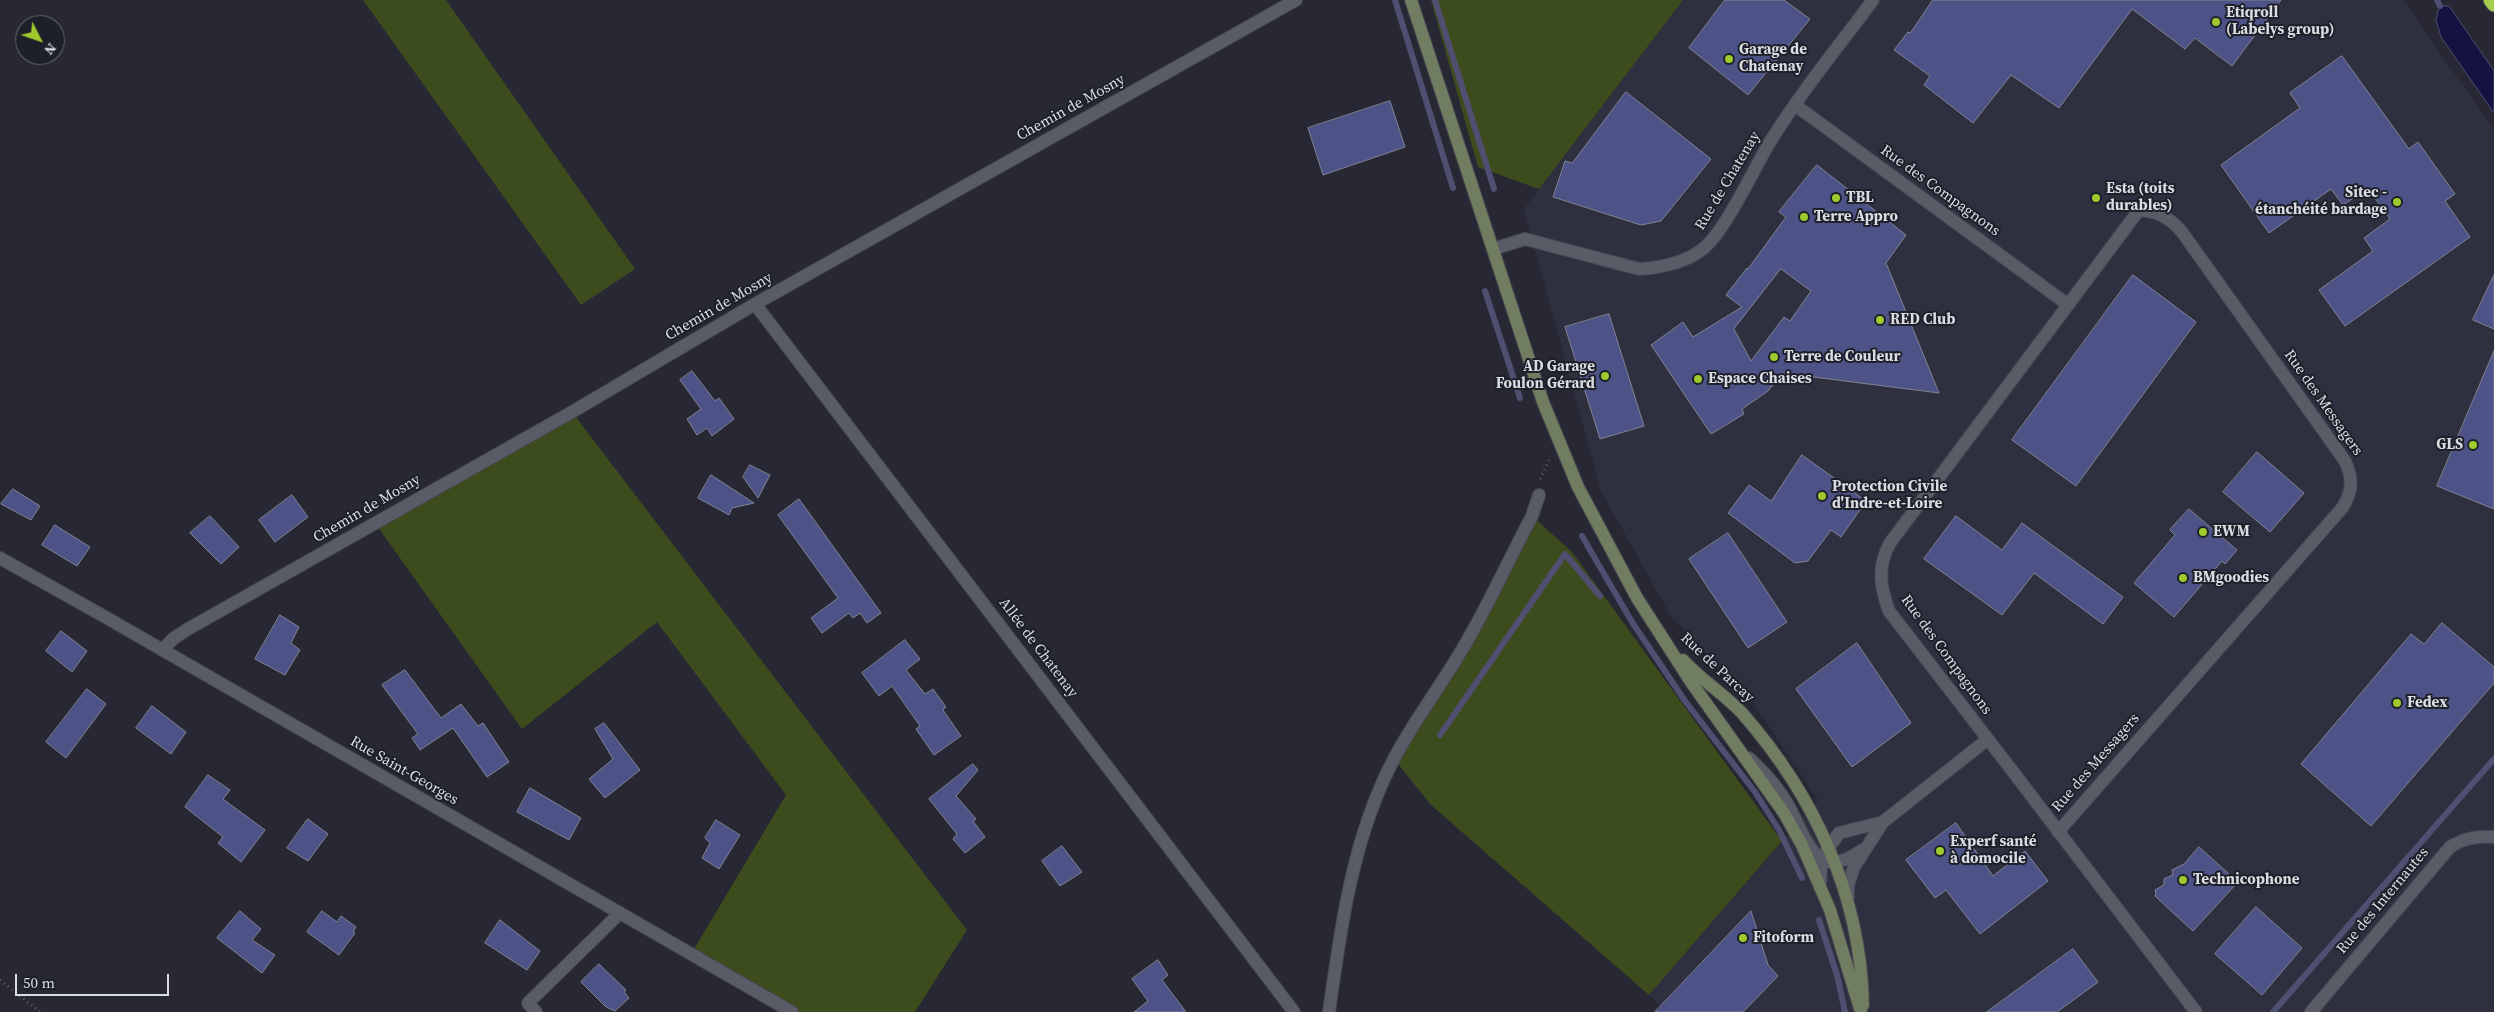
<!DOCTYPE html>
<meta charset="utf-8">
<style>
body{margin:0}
#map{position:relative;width:2494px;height:1012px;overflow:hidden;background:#272833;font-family:"Source Serif 4",serif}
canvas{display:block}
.north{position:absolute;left:15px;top:15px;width:50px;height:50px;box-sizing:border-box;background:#1d1f29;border:1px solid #696b73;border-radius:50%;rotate:131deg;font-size:14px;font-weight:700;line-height:20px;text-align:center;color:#dadce3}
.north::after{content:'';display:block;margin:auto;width:18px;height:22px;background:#9fca2d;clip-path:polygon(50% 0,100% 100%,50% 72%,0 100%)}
.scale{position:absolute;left:15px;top:974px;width:154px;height:22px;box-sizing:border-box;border:2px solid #dadce3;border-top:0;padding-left:6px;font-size:15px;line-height:18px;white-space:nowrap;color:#dadce3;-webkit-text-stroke:4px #1d1f29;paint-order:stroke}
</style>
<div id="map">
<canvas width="2494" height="1012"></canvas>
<div class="north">N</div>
<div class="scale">50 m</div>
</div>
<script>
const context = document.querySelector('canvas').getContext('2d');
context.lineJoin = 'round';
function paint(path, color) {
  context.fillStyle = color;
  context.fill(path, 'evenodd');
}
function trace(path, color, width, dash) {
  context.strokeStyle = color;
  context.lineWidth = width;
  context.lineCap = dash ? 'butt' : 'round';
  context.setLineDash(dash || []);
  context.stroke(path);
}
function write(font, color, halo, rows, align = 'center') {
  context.font = font + ' "Source Serif 4",serif';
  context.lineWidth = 4;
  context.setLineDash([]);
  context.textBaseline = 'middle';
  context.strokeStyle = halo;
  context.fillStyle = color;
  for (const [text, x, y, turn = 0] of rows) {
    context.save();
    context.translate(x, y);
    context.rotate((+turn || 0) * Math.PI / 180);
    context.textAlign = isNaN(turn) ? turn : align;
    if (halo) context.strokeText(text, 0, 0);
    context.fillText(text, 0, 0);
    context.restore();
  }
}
const built = new Path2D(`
 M1683,0h720l91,130v882h-828l-17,-17 169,-195 -65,-98 -82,-86 -70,-125 -77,-282z`);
const green = new Path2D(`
 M363,0h83l189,269 -54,36z
 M1431,0h252l-144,189 -61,-22z
 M572,412l395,518 -52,82h-122l-102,-58 95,-159 -129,-173 -135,107 -147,-206z
 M1532,516l40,36 210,289 -133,154 -218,-190 -37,-46z`);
const water = new Path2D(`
 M2440,6h9l45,65v42l-53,-76 -5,-17z`);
const stream = new Path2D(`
 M1395,0l58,188
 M1435,0l59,189
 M2437,0l3,6
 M1485,291l35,107
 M1582,536l50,86 53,79 70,91 24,38 23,48
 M1440,735l125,-181 35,42
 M1819,920l18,55 8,37
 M2273,1012l221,-253`);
const building = new Path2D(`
 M1725,0h59l26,19 -62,76 -59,-47z
 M1933,0h348l-49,66 -37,-28 -10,11 -53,-40 -73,99 -48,-33 -38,48 -49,-38 6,-9 -36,-26 14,-18 2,1z
 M2342,56l67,93 9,-7 37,52 -10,7 25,36 -125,89 -26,-36 54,-39 -9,-13 26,-19 -18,-25 -7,4 -4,-5 -18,12 -12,-16 -62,44 -48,-68 79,-57 -10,-15z
 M1626,92l85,67 -50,62 -20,4 -88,-28 12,-36 7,2z
 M1390,101l15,46 -82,28 -15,-47z
 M1817,165l89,70 -20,28 53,130 -157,-20 -14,18 -26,18 2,5 -33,20 -60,-89 32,-23 10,15 49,-30 -16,-12 21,-27 1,1 38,-52 -7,-5zM1781,269l30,22 -21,30 -6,-4 -33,44 -17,-32z
 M2133,275l63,47 -120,164 -64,-46z
 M2494,275v54l-21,-9z
 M1609,314l35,112 -44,13 -35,-112z
 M2494,351v158l-57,-23z
 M692,371l23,30 4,-3 15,21 -22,17 -5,-8 -10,7 -10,-16 14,-10 -21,-29z
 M2257,452l47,41 -34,39 -47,-40z
 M1802,455l64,46 -25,36 -10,-7 -23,31 -13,2 -67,-50 21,-28 22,16z
 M750,465l20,10 -12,23 -15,-21z
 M711,475l17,11 26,17 -22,5 -3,7 -31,-17z
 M13,489l27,17 -9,14 -30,-16z
 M292,495l16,22 -33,25 -16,-22z
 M799,499l82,114 -14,10 -7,-10 -7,5 -4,-5 -27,20 -11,-15 27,-20 -60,-83z
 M2189,509l48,41 -12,14 -3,-3 -48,56 -40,-34 41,-48 -5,-5z
 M210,516l29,31 -18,17 -31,-31z
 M1956,516l46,34 20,-27 101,74 -20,27 -69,-51 -32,42 -78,-56z
 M55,525l35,22 -13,19 -35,-21z
 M1728,533l59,89 -39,26 -59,-89z
 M280,615l19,12 -8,16 9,7 -15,25 -30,-16z
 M2442,623l52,44v16l-123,143 -70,-62 110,-130 13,10z
 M61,631l26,20 -15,21 -26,-21z
 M905,640l15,19 -14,11 19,24 8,-5 13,18 -3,3 18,26 -27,19 -18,-26 4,-3 -28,-40 -13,10 -17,-23z
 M1857,643l54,80 -59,44 -56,-78z
 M405,670l36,48 20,-14 17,22 5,-3 26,39 -22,15 -34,-49 -33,22 -8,-12 6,-4 -36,-49z
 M87,689l19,15 -40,54 -20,-16z
 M152,706l34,26 -15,22 -35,-26z
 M604,723l36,47 -35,28 -16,-19 24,-20 -18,-30z
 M973,764l5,6 -22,26 20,23 -3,2 12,16 -20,16 -12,-14 4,-5 -28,-35z
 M208,775l22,15 -7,9 42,31 -24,32 -23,-19 5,-6 -38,-30z
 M530,788l51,30 -12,22 -52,-28z
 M308,819l20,15 -20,27 -21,-13z
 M716,820l24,15 -21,34 -17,-11 8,-15 -5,-5z
 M1956,823l37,53 32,-25 23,30 -68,53 -34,-44 -11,8 -29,-38z
 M1062,846l20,26 -22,14 -18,-25z
 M2199,847l39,35 -45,49 -38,-35 1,-3 -1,-3 9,-5v-6l9,-4 -1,-5 12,-6z
 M2256,907l46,41 -40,47 -47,-41z
 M240,911l21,18 -9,11 23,15 -13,18 -45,-35z
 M322,911l15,11 4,-6 15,11 -3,5 2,1 -16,22 -32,-23z
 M1751,911l17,54 10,11 -35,36h-88z
 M500,920l40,31 -13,19 -42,-27z
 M2073,949l25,33 -41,30h-70z
 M1158,960l10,15 -6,5 24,32h-52l14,-11 -16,-22z
 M599,964l27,26 -2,2 5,6 -14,13 -9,-4 -25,-25z`);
const path = new Path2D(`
 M1540,479l9,-19
 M0,980l40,32`);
const lane = new Path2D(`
 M536,1012l-8,-9 92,-90`);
const street = new Path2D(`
 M1795,105l272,199
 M1493,249l32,-10 114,30c21,-1 49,-7 65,-21 23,-20 49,-78 66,-106 31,-50 68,-95 103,-142
 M755,304l539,708
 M0,558l107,60 685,394
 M162,650l12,-12 14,-9 384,-217 183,-108 541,-304
 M1749,758c15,14 29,29 39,47 10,17 17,41 32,53 14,10 31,0 42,-8
 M2058,832l285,-325c10,-18 10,-28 2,-46l-163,-229c-13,-15 -23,-20 -43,-22l-249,333c-13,24 -10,43 -1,68 103,133 206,267 307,401
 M1839,833l44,-11
 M1820,887l1,-28 18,-26
 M1848,897v-12l6,-18 29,-45 105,-83
 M1329,1012c11,-79 22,-162 56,-235 20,-44 50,-82 75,-124 27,-44 48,-92 72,-137l7,-21
 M2311,1012l139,-165c14,-9 27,-11 44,-10`);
const secondary = new Path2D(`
 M1411,0l132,402 35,85 59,111 54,84 93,131 18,32 28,65 31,102
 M1683,660c18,20 41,34 59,53 72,82 119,182 121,292`);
const highway = new Path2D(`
 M2491,0l3,4`);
const markers = [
 [2216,22,5,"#9fca2d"],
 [1729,59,5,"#9fca2d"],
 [1836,198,5,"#9fca2d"],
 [2096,198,5,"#9fca2d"],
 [2397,202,5,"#9fca2d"],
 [1804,217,5,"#9fca2d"],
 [1880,320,5,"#9fca2d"],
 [1774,357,5,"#9fca2d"],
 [1605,376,5,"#9fca2d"],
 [1698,379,5,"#9fca2d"],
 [2473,445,5,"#9fca2d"],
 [1822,496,5,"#9fca2d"],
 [2203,532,5,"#9fca2d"],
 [2183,578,5,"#9fca2d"],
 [2397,703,5,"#9fca2d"],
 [1940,851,5,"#9fca2d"],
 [2183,880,5,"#9fca2d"],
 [1743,938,5,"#9fca2d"]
];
const poiNames = [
 ["Etiqroll",2226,13],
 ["(Labelys group)",2226,30],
 ["Garage de",1739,50],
 ["Chatenay",1739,67],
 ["Esta (toits",2106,189],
 ["durables)",2106,206],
 ["Sitec -",2387,193,"right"],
 ["étanchéité bardage",2387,210,"right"],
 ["TBL",1846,198],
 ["Terre Appro",1814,217],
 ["RED Club",1890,320],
 ["Terre de Couleur",1784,357],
 ["AD Garage",1595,367,"right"],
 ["Foulon Gérard",1595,384,"right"],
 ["Espace Chaises",1708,379],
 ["GLS",2463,445,"right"],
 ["Protection Civile",1832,487],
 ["d'Indre-et-Loire",1832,504],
 ["EWM",2213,532],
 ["BMgoodies",2193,578],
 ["Fedex",2407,703],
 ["Experf santé",1950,842],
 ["à domocile",1950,859],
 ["Technicophone",2193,880],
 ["Fitoform",1753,938]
];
const streetNames = [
 ["Chemin de Mosny",1071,108,-29],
 ["Rue de Chatenay",1728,181,-59],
 ["Rue des Compagnons",1940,191,36],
 ["Chemin de Mosny",719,307,-30],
 ["Rue des Messagers",2323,403,55],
 ["Chemin de Mosny",367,509,-30],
 ["Allée de Chatenay",1038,648,53],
 ["Rue des Compagnons",1946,655,54],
 ["Rue de Parcay",1717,668,43],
 ["Rue des Messagers",2096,763,-49],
 ["Rue Saint-Georges",404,771,30],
 ["Rue des Internautes",2383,901,-50]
];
paint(built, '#2e3040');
paint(green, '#3d4c1d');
paint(water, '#131240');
trace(water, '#4f4f71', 1);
trace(stream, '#4f4f71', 6);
paint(building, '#4d5387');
trace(building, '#808390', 1);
trace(lane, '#45464e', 14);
trace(street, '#45464e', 14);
trace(secondary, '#45464e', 14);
trace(highway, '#45464e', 17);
trace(path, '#60616b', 3, [1, 4]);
trace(lane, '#595b67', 12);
trace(street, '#595b67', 12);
trace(secondary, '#707d60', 12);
trace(highway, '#a6cc50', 15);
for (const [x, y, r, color] of markers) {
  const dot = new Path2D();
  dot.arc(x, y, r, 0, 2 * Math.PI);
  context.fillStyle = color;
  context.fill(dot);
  trace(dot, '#1d1f29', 2);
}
write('bold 15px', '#dadce3', '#1d1f29', poiNames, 'left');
write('15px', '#dadce3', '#1d1f29', streetNames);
</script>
